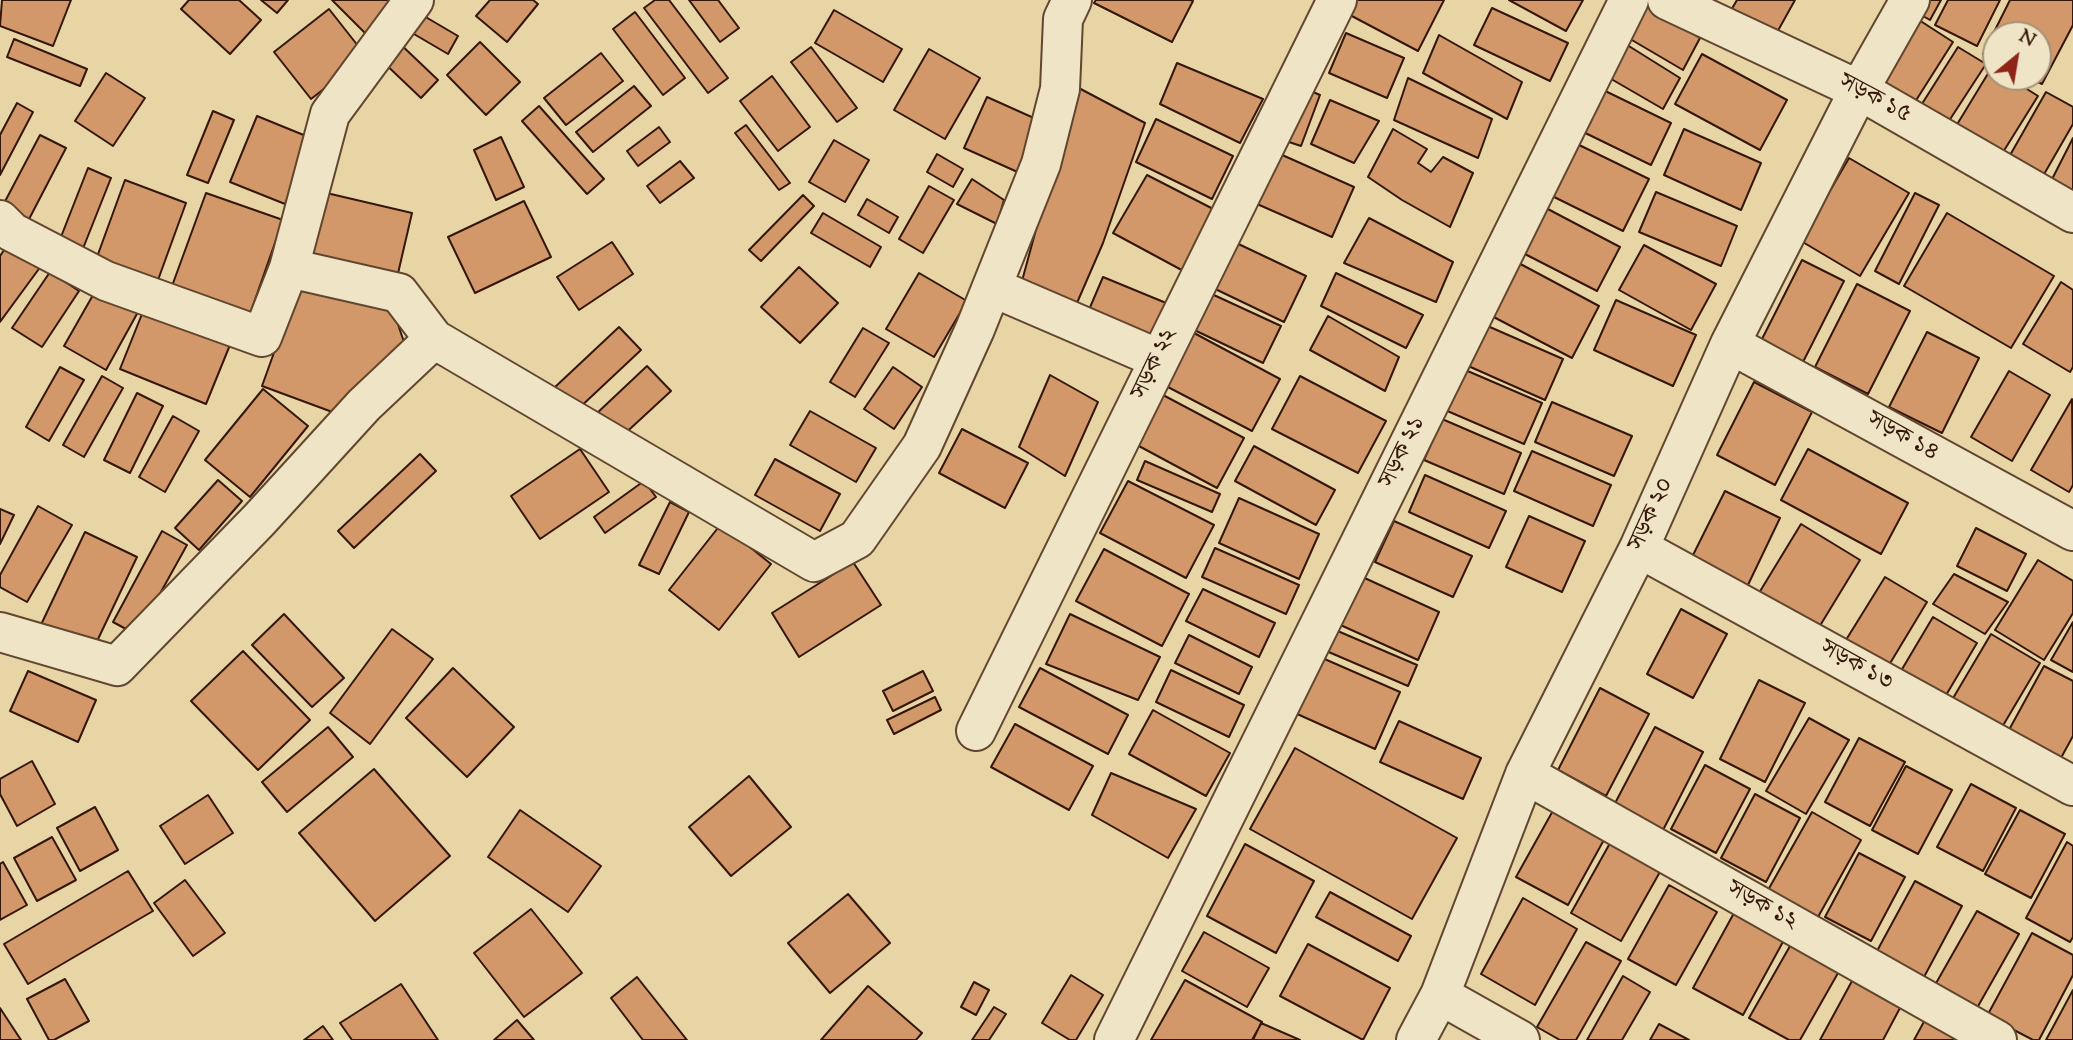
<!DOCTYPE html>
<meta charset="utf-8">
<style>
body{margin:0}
#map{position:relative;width:2073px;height:1040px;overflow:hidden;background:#e7d5a6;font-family:"Sorts Mill Goudy",serif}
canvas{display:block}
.north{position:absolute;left:1982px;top:21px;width:70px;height:70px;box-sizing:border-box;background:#efe4c5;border:2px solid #a49279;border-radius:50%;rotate:30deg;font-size:19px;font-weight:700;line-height:28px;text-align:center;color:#341708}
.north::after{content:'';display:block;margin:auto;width:24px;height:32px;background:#8f2418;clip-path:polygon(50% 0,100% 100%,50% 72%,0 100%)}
</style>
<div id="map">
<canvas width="2073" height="1040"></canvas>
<div class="north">N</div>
</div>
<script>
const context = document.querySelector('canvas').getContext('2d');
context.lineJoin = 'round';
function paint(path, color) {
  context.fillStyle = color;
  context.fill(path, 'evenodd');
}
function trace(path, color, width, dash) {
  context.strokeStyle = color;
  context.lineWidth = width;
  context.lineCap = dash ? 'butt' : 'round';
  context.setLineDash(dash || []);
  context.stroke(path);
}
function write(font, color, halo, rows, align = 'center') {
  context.font = font + ' "Sorts Mill Goudy","Noto Serif Bengali",serif';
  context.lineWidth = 6;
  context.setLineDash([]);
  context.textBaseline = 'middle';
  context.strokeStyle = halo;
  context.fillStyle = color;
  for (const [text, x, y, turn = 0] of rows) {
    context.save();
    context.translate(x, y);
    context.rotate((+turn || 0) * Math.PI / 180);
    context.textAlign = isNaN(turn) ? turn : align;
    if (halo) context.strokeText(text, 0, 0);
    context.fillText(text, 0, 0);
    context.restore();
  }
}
const building = new Path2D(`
 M2,0h69l-18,46 -53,-20z
 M189,0h50l22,20 -31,34 -49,-45z
 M261,0h27l-11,13z
 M332,0h68l-29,39z
 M490,0h43l5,4 -31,38 -31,-26z
 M655,0h14l59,78 -20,15 -64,-85z
 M689,0h29l21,28 -19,14z
 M1096,0h94l3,1 -21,41 -78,-39z
 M1356,0h88l-26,51 -70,-37z
 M1509,0h74l-17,31z
 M1737,0h58l-20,36 -45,-24z
 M1918,0h23l-11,20 -18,-10z
 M1948,0h52l-23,46 -42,-21z
 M2010,0h63v25l-31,59 -14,-7h10v-42h-42v25l-13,-6z
 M1644,4l56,34 -17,32 -58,-34z
 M1492,8l76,35 -18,38 -76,-36z
 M329,9l37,47 -55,43 -37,-47z
 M412,9l46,27 -10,18 -46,-27z
 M834,10l68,39 -19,33 -68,-39z
 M635,12l50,66 -22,17 -50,-66z
 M1919,20l34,22 -38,60 -34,-22z
 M1346,33l58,25 -17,40 -58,-25z
 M1439,35l83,47 -15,37 -84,-46z
 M14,39l73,30 -7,17 -73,-29z
 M396,40l42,40 -17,18 -42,-40z
 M480,42l40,40 -34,33 -39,-40z
 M1624,43l56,35 -17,31 -57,-33z
 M811,47l46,61 -20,14 -46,-60z
 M1958,47l28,17 -39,60 -27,-17z
 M929,49l51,29 -35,61 -51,-29z
 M601,53l22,28 -57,44 -22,-27z
 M1702,54l85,46 -27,50 -85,-46z
 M1177,63l86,36 -23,44 -80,-39z
 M1992,67l4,3v7h12l30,19 -43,69 -45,-29z
 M106,73l39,25 -32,48 -38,-25z
 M772,76l38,51 -32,24 -38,-50z
 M1408,78l84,41 -14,39 -84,-38z
 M634,86l17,20 -58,46 -17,-20z
 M1075,86l70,37 -42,120 -33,76 -51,-27z
 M1595,86l76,37 -20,42 -76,-37z
 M1306,89l14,6 -19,51 -21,-7z
 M2046,92l27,15v17l-30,52 -34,-19z
 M987,97l58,26 -23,51 -58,-26z
 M1330,100l49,21 -25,42 -43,-19z
 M17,103l16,9 -33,63v-40z
 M539,106l65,73 -17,15 -65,-73z
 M213,111l21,9 -26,63 -21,-8z
 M257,116l54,22 -26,66 -55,-22z
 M1156,119l77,37 -21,43 -76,-37z
 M746,125l44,58 -11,7 -44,-57z
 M659,127l11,15 -32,24 -11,-15z
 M1393,129l34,20 -9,14 13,9 12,-15 30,16 -23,54 -48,-27 -34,-23z
 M1684,129l77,34 -20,47 -77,-35z
 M40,135l26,13 -39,75 -26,-14z
 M501,137l23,50 -28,13 -22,-50z
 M2073,138v64l-26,-13z
 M834,140l35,20 -24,42 -36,-20z
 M1573,142l76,37 -26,52 -75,-37z
 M1271,150l83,37 -22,50 -84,-37z
 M937,154l26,15 -10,18 -26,-15z
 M1849,158l60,35 -49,83 -59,-35z
 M680,161l14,17 -34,25 -13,-17z
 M88,168l23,10 -31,78 -23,-9z
 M1147,175l76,39 -34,60 -76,-41z
 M972,179l32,21 -7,24 -40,-20z
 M125,180l61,23 -28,77 -61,-23z
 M929,186l25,14 -31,53 -24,-14z
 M318,191l94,22 -16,69 -93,-21z
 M1656,192l81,34 -16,40 -82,-34z
 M206,193l77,27 -33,94 -78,-28z
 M1915,193l24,12 -40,79 -24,-13z
 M803,195l11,11 -53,55 -12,-11z
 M867,199l31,18 -9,16 -31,-18z
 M524,201l27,56 -76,36 -27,-56z
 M1544,207l76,40 -23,44 -76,-39z
 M823,213l58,34 -11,20 -59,-34z
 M1947,213l107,63 -43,72 -107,-62z
 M1369,218l84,44 -17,40 -92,-39z
 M1230,240l76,36 -22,46 -75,-36z
 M612,242l21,32 -54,36 -22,-33z
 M9,243l32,23 -41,56v-66z
 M1644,245l72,39 -25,46 -72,-40z
 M1513,260l86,46 -27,52 -86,-45z
 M1802,260l42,21 -41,81 -42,-21z
 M799,267l39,36 -38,40 -39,-36z
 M50,272l29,19 -37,56 -30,-19z
 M919,273l48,28 -33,56 -48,-28z
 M1336,273l87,42 -17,33 -85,-42z
 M1103,277l68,28 -18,43 -68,-29z
 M2061,282l12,8v77l-3,5 -47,-28z
 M299,283l92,21 13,38 -69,71 -73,-27z
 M1857,284l53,27 -42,83 -53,-27z
 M97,288l41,24 -32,58 -42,-24z
 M1203,290l78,36 -18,37 -77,-37z
 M1616,300l80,35 -23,51 -79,-36z
 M146,304l86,36 -26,64 -86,-35z
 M1328,316l71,41 -14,34 -75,-41z
 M1483,324l80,35 -18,41 -79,-35z
 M619,327l22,23 -65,61 -22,-23z
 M863,328l26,15 -34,54 -25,-15z
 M1927,332l52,26 -37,75 -53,-26z
 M1194,333l86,46 -28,52 -86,-45z
 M647,366l24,25 -53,49 -23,-25z
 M60,367l24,13 -35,61 -23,-14z
 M893,367l29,20 -28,42 -30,-20z
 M1463,369l79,34 -18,41 -79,-34z
 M2009,371l41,24 -38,66 -41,-24z
 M1050,375l48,27 -33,74 -46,-29z
 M102,376l21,12 -39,69 -21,-12z
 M1300,376l86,45 -28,52 -86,-44z
 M1754,382l58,30 -37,73 -58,-30z
 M263,389l45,37 -58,71 -45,-37z
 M137,393l26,13 -33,67 -26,-13z
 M1163,395l81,43 -27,50 -80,-43z
 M2072,399l1,86 -4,7 -38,-22z
 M1552,402l80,34 -18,40 -79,-34z
 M810,411l66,37 -20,34 -66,-37z
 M173,416l26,15 -34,61 -26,-15z
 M1442,419l79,34 -17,41 -80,-34z
 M962,429l66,34 -23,45 -66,-35z
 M1254,446l81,44 -19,35 -81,-44z
 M580,449l29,43 -69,47 -29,-43z
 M1808,449l100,54 -27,51 -100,-54z
 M1532,451l79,34 -18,41 -79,-35z
 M420,454l16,17 -82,77 -16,-17z
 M775,459l65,35 -20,37 -65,-36z
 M1145,461l75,33 -8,18 -75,-32z
 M1425,475l81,36 -17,37 -80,-36z
 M218,480l24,21 -43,49 -24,-22z
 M644,481l12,16 -51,36 -11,-16z
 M1128,481l86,44 -28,53 -86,-45z
 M1725,491l55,27 -33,69 -56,-28z
 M1239,498l80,36 -20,45 -80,-36z
 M670,502l19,10 -30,62 -20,-9z
 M38,506l34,19 -45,77 -27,-15v-12z
 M0,509l14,6 -14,29z
 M1529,516l56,25 -23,51 -56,-25z
 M1394,521l78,35 -19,41 -78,-35z
 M721,524l50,40 -52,66 -50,-40z
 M1801,524l59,36 -42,69 -59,-36z
 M1976,528l50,26 -19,37 -50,-25z
 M162,531l25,14 -50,90 -24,-13z
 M85,532l52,25 -47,99 -52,-25z
 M1215,548l84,37 -13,29 -84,-37z
 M1104,549l85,45 -27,52 -86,-45z
 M2038,560l35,21v32l-29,47 -49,-30z
 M853,562l28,43 -82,52 -27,-44z
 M1954,574l54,28 -23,32 -52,-30z
 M1358,575l81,37 -21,48 -82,-37z
 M1885,577l42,25 -44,73 -42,-27z
 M1203,589l72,34 -16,34 -73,-36z
 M1681,609l46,25 -34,64 -46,-24z
 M284,614l60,64 -32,29 -60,-62z
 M1070,614l90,43 -22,43 -92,-36z
 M1933,617l44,26 -38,64 -44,-26z
 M2073,622v50l-22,-12z
 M392,629l41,30 -63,85 -40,-31z
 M1333,629l84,36 -9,21 -84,-36z
 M1991,634l49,29 -42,71 -49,-29z
 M1189,635l63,32 -13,27 -64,-31z
 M243,651l67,69 -52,50 -67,-69z
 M1320,657l80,35 -25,57 -80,-36z
 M2044,666l29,15v55l-17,31 -52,-28z
 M453,668l61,59 -47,50 -61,-59z
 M1040,668l88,47 -20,39 -89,-47z
 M1171,670l73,35 -15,32 -73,-35z
 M28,671l68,29 -18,42 -68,-31z
 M923,671l10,20 -40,20 -10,-20z
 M1759,680l46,23 -40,79 -45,-23z
 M1600,688l49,26 -43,82 -48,-26z
 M935,697l6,13 -47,24 -7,-14z
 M1153,710l77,43 -24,43 -77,-42z
 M1809,718l40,22 -43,74 -40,-23z
 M1399,721l82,37 -18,41 -83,-37z
 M1015,724l78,42 -24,44 -78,-43z
 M328,727l25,30 -66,55 -25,-30z
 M1655,727l48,25 -42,82 -49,-25z
 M1859,738l46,24 -35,64 -45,-24z
 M1295,748l162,90 -45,81 -162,-90z
 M32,761l23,43 -38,22 -17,-32v-15z
 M1705,765l45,24 -34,64 -45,-24z
 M1906,766l46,24 -34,64 -46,-24z
 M374,769l76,87 -75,65 -76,-88z
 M1111,773l85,36 -28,49 -76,-43z
 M749,776l42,51 -60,49 -42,-49z
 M1971,784l45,24 -33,63 -46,-24z
 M1755,794l45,24 -34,64 -45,-24z
 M208,795l25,38 -48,31 -25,-38z
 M1560,798l51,29 -43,78 -52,-28z
 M95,807l23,43 -38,21 -23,-43z
 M520,810l81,56 -33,46 -80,-55z
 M2020,810l45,24 -34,64 -46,-24z
 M1812,812l49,28 -48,86 -50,-27z
 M1614,836l51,27 -44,78 -50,-28z
 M52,837l24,43 -39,21 -23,-43z
 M2067,842l6,4v91l-3,5 -44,-24z
 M1245,844l69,37 -38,72 -69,-37z
 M1859,853l46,24 -34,64 -46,-24z
 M3,862l24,43 -27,15v-56z
 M128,871l25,40 -125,73 -24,-40z
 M185,880l40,53 -32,23 -39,-53z
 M1915,881l47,25 -38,71 -47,-26z
 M1669,885l48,27 -41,73 -48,-26z
 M1330,892l81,44 -13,25 -82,-44z
 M848,894l42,49 -60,50 -42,-50z
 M1523,898l54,31 -42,76 -54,-31z
 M531,909l51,64 -58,44 -50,-64z
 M1977,911l42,23 -42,74 -42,-23z
 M1734,913l50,27 -41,75 -50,-27z
 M1204,932l65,36 -22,39 -65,-36z
 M2032,933l41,22v20l-34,65h-6l-46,-24z
 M1794,939l48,27 -42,74h-11l-40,-22z
 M1586,942l35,19 -45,79h-16l-23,-13z
 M1308,944l82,44 -27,52 -83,-44z
 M1071,975l32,20 -27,45h-6l-28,-17z
 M1623,976l27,16 -28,48h-35z
 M637,977l50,63h-44l-32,-42z
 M65,979l24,42 -35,19h-5l-22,-41z
 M1185,980l77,42 -10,18h-101z
 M1852,981l48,27 -17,32h-63z
 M974,982l15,8 -13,25 -15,-8z
 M401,984l37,56h-86l-12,-17z
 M868,986l54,47 -6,7h-95z
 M2073,990v50h-27z
 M994,1007l12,7 -17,26h-17z
 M0,1008l21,32h-21z
 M1926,1018l41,22h-53z
 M517,1020l17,20h-40z
 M1261,1023l39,17h-47z
 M1659,1024l30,16h-39z
 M323,1026l10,14h-29z`);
const minor = new Path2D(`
 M1667,0l192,90 214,123
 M0,220l12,12 94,49 156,56 27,-69 41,-154 84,-114
 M289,268l110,25 35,46 380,223 43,-23 65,-93 53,-117 66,-165 19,-75 3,-70 9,-19
 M992,287l167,72
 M1730,344l343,187
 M1639,548l434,238
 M0,632l117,34 142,-146 105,-115 70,-66
 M976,731l361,-731
 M1525,774l472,266
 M1440,995l80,45
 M1114,1040l515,-1040
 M1416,1040l24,-45 85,-221 114,-226 91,-204 129,-254 51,-90`);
const streetNames = [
 ["সড়ক ১৫",1874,100,28],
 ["সড়ক ২২",1156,365,-64],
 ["সড়ক ১৪",1902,438,29],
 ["সড়ক ২১",1404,453,-64],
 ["সড়ক ২০",1653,515,-65],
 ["সড়ক ১৩",1856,667,29],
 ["সড়ক ১২",1761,907,29]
];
paint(building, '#d29869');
trace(building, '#341708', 2);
trace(minor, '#614630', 42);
trace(minor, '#efe4c5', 38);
write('24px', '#341708', '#efe4c5', streetNames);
</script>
